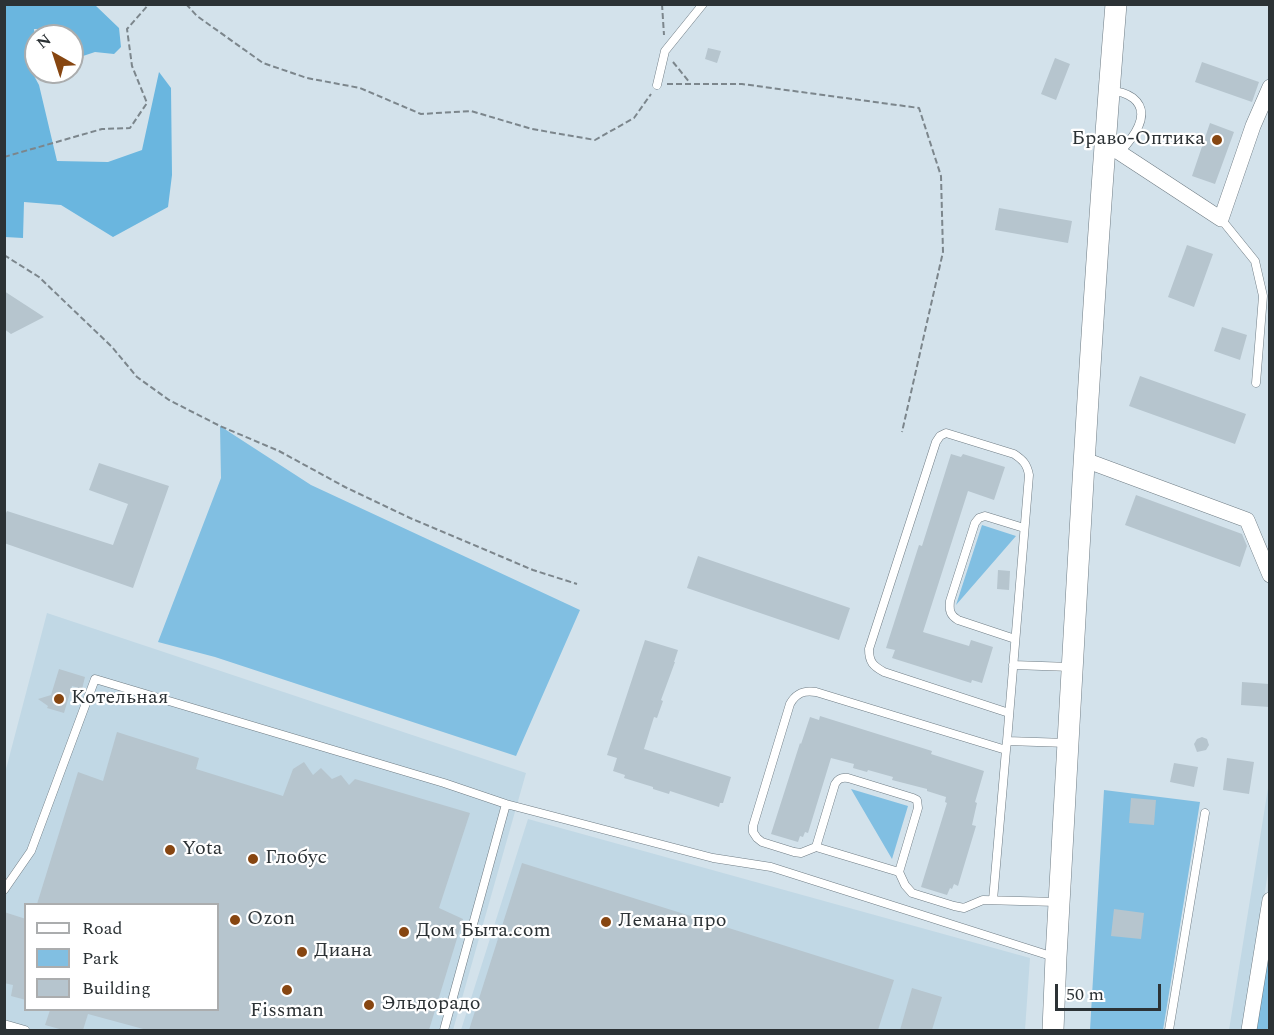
<!DOCTYPE html>
<meta charset="utf-8">
<style>
body{margin:0}
#map{position:relative;width:1274px;height:1035px;overflow:hidden;background:#d3e2eb;font-family:Spectral,serif}
canvas{display:block}
.frame{position:absolute;inset:0;border:6px solid #2c3235;pointer-events:none}
.legend{position:absolute;left:24px;top:903px;width:195px;height:108px;box-sizing:border-box;background:#fff;border:2px solid #abadae;margin:0;padding:8px 10px;list-style:none;font-size:18px;color:#2c3235}
.legend li{display:flex;align-items:center;gap:12px;height:30px}
.legend b{width:30px;border:2px solid #abadae}
.north{position:absolute;left:24px;top:24px;width:60px;height:60px;box-sizing:border-box;background:#fff;border:2px solid #abadae;border-radius:50%;rotate:321deg;font-size:16px;font-weight:700;line-height:24px;text-align:center;color:#2c3235}
.north::after{content:'';display:block;margin:auto;width:21px;height:27px;background:#874611;clip-path:polygon(50% 0,100% 100%,50% 72%,0 100%)}
.scale{position:absolute;left:1055px;top:984px;width:106px;height:27px;box-sizing:border-box;border:3px solid #2c3235;border-top:0;padding-left:8px;font-size:18px;line-height:21px;white-space:nowrap;color:#2c3235;-webkit-text-stroke:4px #fff;paint-order:stroke}
</style>
<div id="map">
<canvas width="1274" height="1035"></canvas>
<div class="frame"></div>
<ul class="legend">
<li><b style="height:8px;background:#fff"></b>Road</li>
<li><b style="height:16px;background:#81bfe2"></b>Park</li>
<li><b style="height:16px;background:#b6c5ce"></b>Building</li>
</ul>
<div class="north">N</div>
<div class="scale">50 m</div>
</div>
<script>
const context = document.querySelector('canvas').getContext('2d');
context.lineJoin = 'round';
function paint(path, color) {
  context.fillStyle = color;
  context.fill(path, 'evenodd');
}
function trace(path, color, width, dash) {
  context.strokeStyle = color;
  context.lineWidth = width;
  context.lineCap = dash ? 'butt' : 'round';
  context.setLineDash(dash || []);
  context.stroke(path);
}
function write(font, color, halo, rows, align = 'center') {
  context.font = font + ' Spectral,serif';
  context.lineWidth = 4.5;
  context.setLineDash([]);
  context.textBaseline = 'middle';
  context.strokeStyle = halo;
  context.fillStyle = color;
  for (const [text, x, y, turn = 0] of rows) {
    context.save();
    context.translate(x, y);
    context.rotate((+turn || 0) * Math.PI / 180);
    context.textAlign = isNaN(turn) ? turn : align;
    if (halo) context.strokeText(text, 0, 0);
    context.fillText(text, 0, 0);
    context.restore();
  }
}
const built = new Path2D(`
 M47,613l479,160 -73,257h-448v-257zM26,904h192v106h-192z
 M1269,782v84l-26,164h-14z
 M528,819l502,139 -5,72h-564z`);
const green = new Path2D(`
 M220,426l91,59 269,125 -64,146 -301,-99 -57,-15 63,-164z
 M982,525l34,11 -60,69z
 M851,789l57,17 -16,53z
 M1104,790l96,12 -37,228h-73z
 M1269,941v87l-3,2h-13z`);
const forest = new Path2D(`
 M5,4l90,1 24,23 2,19 -7,7 -19,-2 -15,5 -8,-3v-18h-20l-4,-7h-14l2,26 -10,6 13,24 18,76 51,1 34,-12 17,-78 12,16 1,87 -4,32 -55,30 -52,-32 -37,-3 -1,36 -18,-1z`);
const building = new Path2D(`
 M708,48l13,3 -4,12 -12,-4z
 M1055,58l15,6 -14,36 -15,-6z
 M1202,62l57,20 -7,20 -57,-20z
 M1210,123l24,9 -19,52 -23,-8z
 M999,208l73,13 -4,22 -73,-13z
 M1187,245l26,9 -19,53 -26,-10z
 M4,291l40,26 -33,17 -7,-5z
 M1222,327l25,8 -7,25 -26,-9z
 M1140,376l106,38 -11,30 -106,-38z
 M951,454l10,3 2,-3 42,13 -11,33 -26,-9 -45,141 46,14 2,-6 22,7 -11,36 -10,-3 -1,3 -79,-25 3,-8 -9,-2 33,-103 3,1z
 M99,463l70,23 -36,102 -129,-45v-26l3,-6 106,34 15,-41 -39,-14z
 M1136,495l106,39 5,12 -7,21 -115,-42z
 M698,556l152,52 -11,32 -152,-52z
 M998,570l12,1 -1,19 -12,-1z
 M645,640l33,10 -4,12h1l-14,38 2,1 -6,17 -3,-1 -10,32 87,28 -8,26h-3l-1,4 -49,-16 -1,3 -16,-5v-2l-29,-9 1,-3 -12,-4 4,-13 -10,-3z
 M59,669l26,8 -3,12 -10,-3 -8,27 -17,-5 1,-2 -10,-7 13,-4z
 M1242,682l27,2v23l-28,-2z
 M820,716l112,35 -1,3 53,17 -9,31 2,1 -5,22 4,1 -18,60 -4,-2 -2,5 -2,-1 -3,7 -26,-8 26,-84 -2,-1 1,-5 -19,-6v-2l-35,-9 1,-3 -25,-7 -1,2 -14,-4 1,-4 -23,-6 -23,75 -3,-1 -2,5 -3,-1 -2,6 -27,-8 29,-91 1,1 9,-27 9,3z
 M117,732l82,26 -3,11 87,27 10,-27 11,-7 9,13 8,-7 11,11 9,-4 8,10 6,-6 115,34 -31,95 24,11 -34,111h-282l-59,-16 -5,16h-20l-18,-5 5,-15h168v-106h-181l41,-132 25,9z
 M1202,737l5,2 2,6 -3,5 -9,2 -3,-8 3,-5z
 M1227,758l27,4 -5,32 -26,-4z
 M1174,763l24,4 -4,20 -24,-5z
 M1131,798l25,2 -2,25 -25,-2z
 M522,863l372,117 -16,50h-409z
 M1114,909l30,4 -3,26 -30,-3z
 M4,912l22,7v81l-15,-4 2,-11 -9,-2z
 M912,988l30,9 -10,33h-32z`);
const path = new Path2D(`
 M186,4l11,12 66,47 44,15 53,10 61,26 50,-3 61,18 63,11 39,-22 17,-24
 M662,4l2,31
 M673,62l17,21
 M667,84h75l177,24 22,68 2,76 -41,180
 M4,157l98,-28 28,-1 17,-25 -15,-37 -5,-37 22,-25
 M4,255l35,22 73,70 25,30 32,23 51,26 59,25 66,36 65,31 123,52 44,14`);
const lane = new Path2D(`
 M657,85l8,-34 38,-47
 M1110,91c9,0 16,2 23,7 20,16 -1,41 -13,54
 M1221,219l34,42 8,35 -7,87
 M1015,639l-57,-19c-8,-5 -9,-9 -8,-19l25,-78 4,-5 6,-2 39,12
 M1013,665l58,2
 M1007,741l22,-266c-2,-11 -6,-15 -15,-21l-68,-21 -6,3 -4,6 -67,207c0,13 4,17 15,23l125,41
 M506,804l207,54 58,9 283,90
 M816,847l19,-63c3,-5 6,-7 13,-6l65,20 4,2 1,8 -19,64
 M4,890l27,-39 64,-172 349,104 62,21 -62,226
 M993,900l13,-150
 M1057,902l-74,-2 -19,8 -10,-2 -42,-13 -7,-8 -6,-13 -83,-25 -15,6 -7,-1 -32,-10 -5,-4 -4,-6v-6l37,-122c6,-11 14,-14 26,-12l190,58 1,-9 60,2
 M4,1024l21,6
 M1169,1030l36,-217`);
const street = new Path2D(`
 M1105,143l116,76 32,-93 17,-39
 M1085,460l162,60 23,55
 M1249,1030l21,-130`);
const secondary = new Path2D(`
 M1053,1030l3,-73c18,-317 34,-635 60,-953`);
const markers = [
 [1217,140,6,"#874611"],
 [59,699,6,"#874611"],
 [170,850,6,"#874611"],
 [253,859,6,"#874611"],
 [235,920,6,"#874611"],
 [606,922,6,"#874611"],
 [404,932,6,"#874611"],
 [302,952,6,"#874611"],
 [287,990,6,"#874611"],
 [369,1005,6,"#874611"]
];
const poiNames = [
 ["Браво-Оптика",1205,140,"right"],
 ["Котельная",71,699],
 ["Yota",182,850],
 ["Глобус",265,859],
 ["Ozon",247,920],
 ["Лемана про",618,922],
 ["Дом Быта.com",416,932],
 ["Диана",314,952],
 ["Эльдорадо",381,1005],
 ["Fissman",287,1012,"center"]
];
paint(built, '#c1d8e5');
paint(green, '#81bfe2');
paint(forest, '#6ab6df');
paint(building, '#b6c5ce');
trace(lane, '#707d85', 9);
trace(street, '#707d85', 16);
trace(secondary, '#707d85', 22);
trace(path, '#7c868c', 2, [6, 3]);
trace(lane, '#fff', 8);
trace(street, '#fff', 15);
trace(secondary, '#fff', 21);
for (const [x, y, r, color] of markers) {
  const dot = new Path2D();
  dot.arc(x, y, r, 0, 2 * Math.PI);
  context.fillStyle = color;
  context.fill(dot);
  trace(dot, '#fff', 2);
}
write('20px', '#2c3235', '#fff', poiNames, 'left');
</script>
